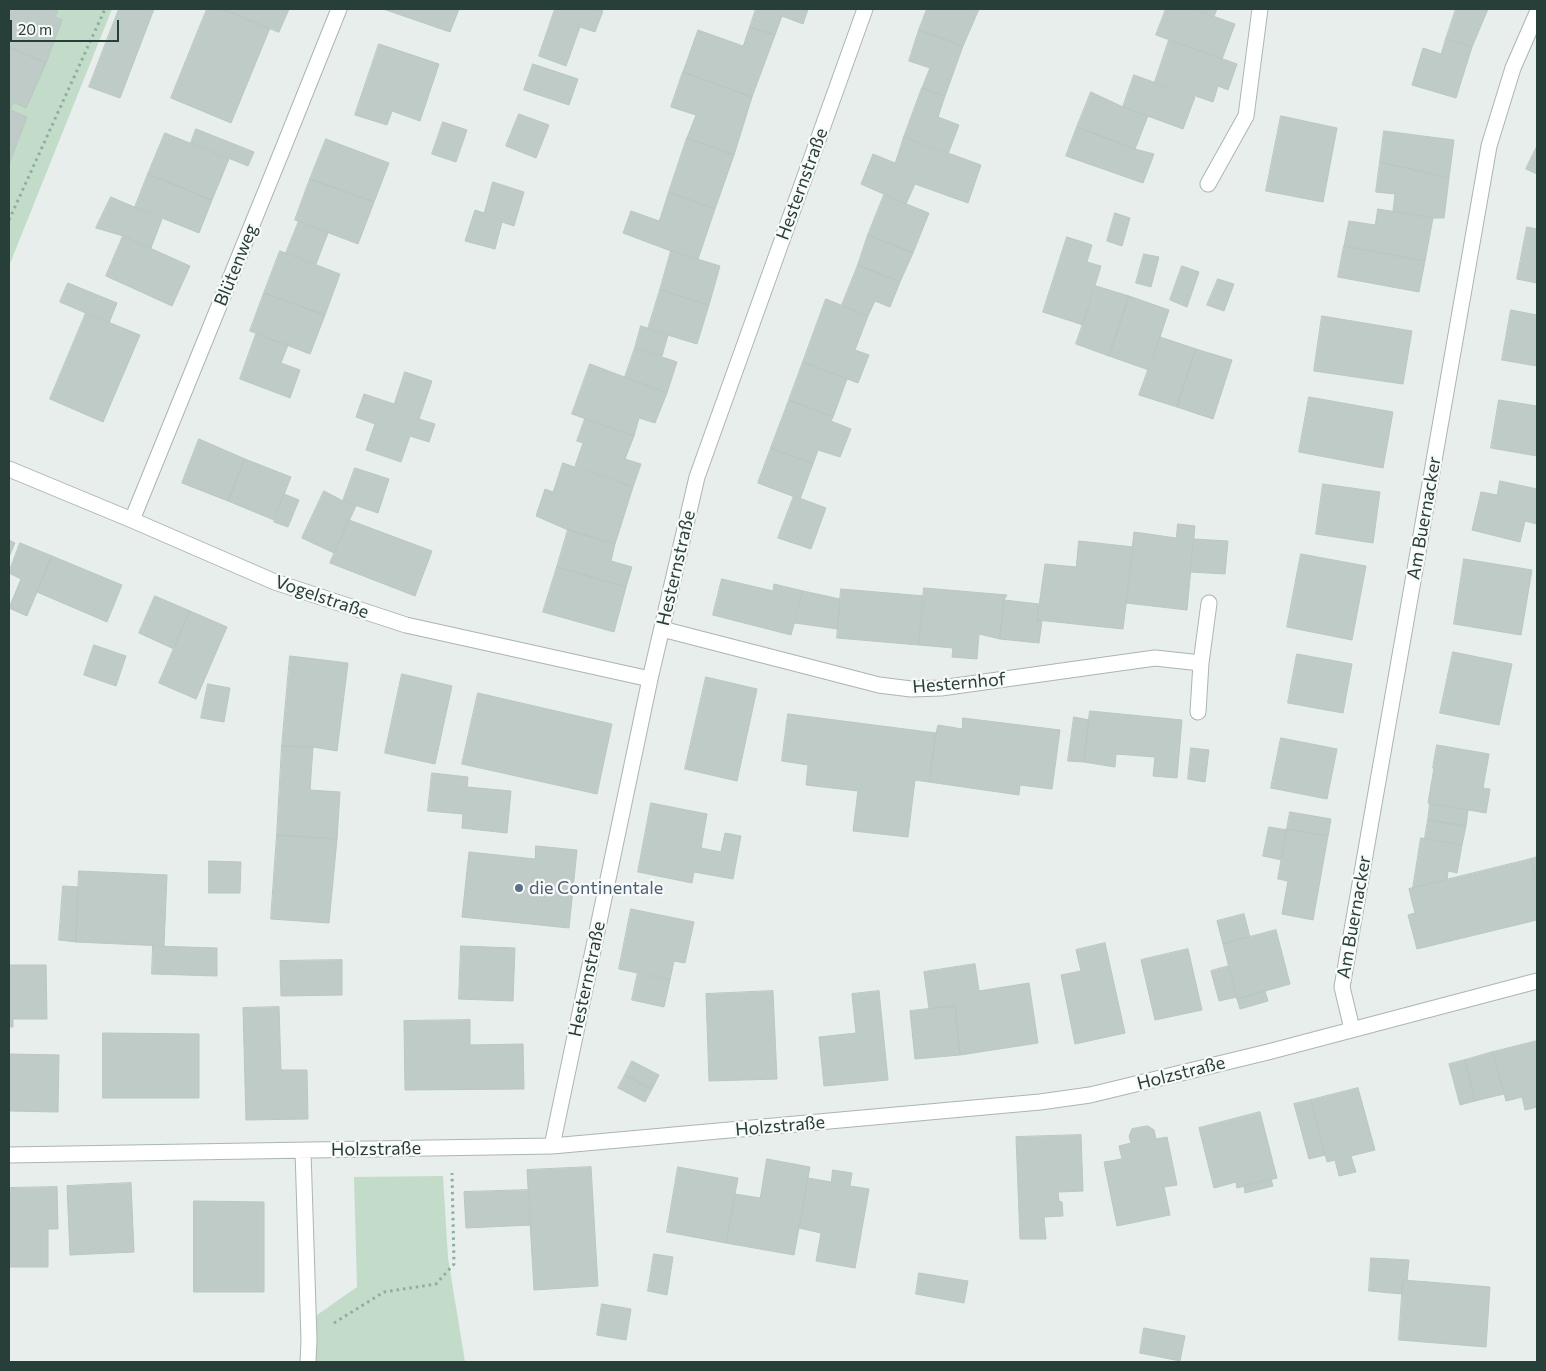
<!DOCTYPE html>
<meta charset="utf-8">
<style>
body{margin:0}
#map{position:relative;width:1546px;height:1371px;overflow:hidden;background:#e7eeeb;font-family:Commissioner,sans-serif}
canvas{display:block}
.frame{position:absolute;inset:0;border:10px solid #273f38;pointer-events:none}
.scale{position:absolute;left:10px;top:20px;width:109px;height:22px;box-sizing:border-box;border:2px solid #273f38;border-top:0;padding-left:6px;font-size:15px;line-height:18px;white-space:nowrap;color:#273f38;-webkit-text-stroke:4px #f7faf9;paint-order:stroke}
</style>
<div id="map">
<canvas width="1546" height="1371"></canvas>
<div class="frame"></div>
<div class="scale">20 m</div>
</div>
<script>
const context = document.querySelector('canvas').getContext('2d');
context.lineJoin = 'round';
function paint(path, color) {
  context.fillStyle = color;
  context.fill(path, 'evenodd');
}
function trace(path, color, width, dash) {
  context.strokeStyle = color;
  context.lineWidth = width;
  context.lineCap = dash ? 'butt' : 'round';
  context.setLineDash(dash || []);
  context.stroke(path);
}
function write(font, color, halo, rows, align = 'center') {
  context.font = font + ' Commissioner,sans-serif';
  context.lineWidth = 4.5;
  context.setLineDash([]);
  context.textBaseline = 'middle';
  context.strokeStyle = halo;
  context.fillStyle = color;
  for (const [text, x, y, turn = 0] of rows) {
    context.save();
    context.translate(x, y);
    context.rotate((+turn || 0) * Math.PI / 180);
    context.textAlign = isNaN(turn) ? turn : align;
    if (halo) context.strokeText(text, 0, 0);
    context.fillText(text, 0, 0);
    context.restore();
  }
}
const green = new Path2D(`
 M9,9h103l-103,257z
 M443,1176l5,82 17,104h-150l2,-47 40,-28 -3,-110z`);
const building = new Path2D(`
 M9,9h49l-3,8 7,3 -16,43 -37,-16z
 M119,9h35l-34,89 -31,-11z
 M207,9h15l48,19 -39,95 -60,-25z
 M222,9h67l-10,23z
 M386,9h73l-9,23 -64,-22z
 M555,9h42l6,2 -8,21 -15,-5 -14,39 -27,-10z
 M756,9h52l-5,15 -21,-8 -7,19 -25,-8z
 M927,9h52l-16,37 -44,-16z
 M1166,9h27l42,15 -13,35 -66,-24z
 M1193,9h24l-3,7z
 M1456,9h32l-16,38 -26,-8z
 M750,27l25,8 -23,62 -69,-25 15,-42 45,16z
 M919,30l44,16 -18,50 -23,-8 8,-20 -21,-7z
 M1446,39l26,8 -16,51 -44,-13 11,-37 18,6z
 M1169,40l68,24 -9,26 -10,-4 -5,16 -58,-20z
 M379,44l60,20 -19,57 -28,-10 -5,14 -32,-10z
 M9,47l37,16 -20,45 -13,-6 -3,8 17,7 -18,47z
 M533,64l45,15 -9,26 -45,-15z
 M683,72l69,25 -18,58 -47,-17 9,-23 -25,-8z
 M1134,75l61,22 -12,32 -60,-22z
 M922,88l23,8 -7,21 21,8 -11,29 -44,-17z
 M1091,92l32,15 25,9 -13,33 -58,-22z
 M519,114l30,11 -13,33 -30,-12z
 M1281,116l56,12 -14,74 -57,-11z
 M443,122l24,8 -11,32 -24,-8z
 M1077,127l58,22 19,5 -11,29 -77,-27z
 M196,129l58,23 -6,14 -57,-23z
 M1384,131l70,9 -5,38 -69,-16z
 M165,133l64,26 -17,41 -64,-26z
 M904,137l77,28 -13,38 -53,-19 -9,20 -45,-20 12,-30 22,9z
 M687,138l47,17 -19,54 -46,-17z
 M326,139l63,24 -15,39 -64,-23z
 M1537,146v28l-11,-5z
 M1380,162l69,16 -5,40h-11l-40,-7 2,-17 -19,-2z
 M148,174l64,26 -13,33 -64,-26z
 M310,179l64,23 -16,42 -63,-24z
 M493,182l31,10 -10,34 -12,-4 -7,27 -30,-8 10,-31 9,3z
 M669,192l46,17 -17,50 -27,-8 -48,-18 8,-22 28,10z
 M884,195l45,18 -16,40 -45,-18z
 M111,197l51,22 -11,29 -28,-12 -27,-8z
 M1378,209l55,9 -8,43 -81,-15 5,-25 26,4z
 M1115,213l15,5 -8,28 -15,-5z
 M299,221l29,12 -12,31 -30,-11z
 M1527,227l10,2v54l-20,-4z
 M868,235l45,18 -13,29 -42,-17z
 M123,236l67,30 -18,40 -66,-30z
 M1067,237l25,8 -5,17 14,4 -18,59 -40,-13z
 M1344,246l81,15 -6,31 -81,-15z
 M280,251l60,23 -15,41 -61,-22z
 M671,251l49,15 -11,39 -49,-15z
 M1144,254l15,3 -8,30 -15,-4z
 M858,265l42,17 -10,25 -15,-6 -7,15 -26,-11z
 M1182,266l17,6 -12,35 -17,-7z
 M1218,279l16,5 -10,27 -17,-6z
 M68,283l49,20 -8,20 -49,-21z
 M1096,286l33,10 -20,60 -33,-12z
 M660,290l49,15 -12,39 -49,-15z
 M264,293l61,22 -15,39 -60,-23z
 M1129,296l40,14 -20,60 -40,-14z
 M826,299l42,17 -13,34 14,5 -11,28 -55,-21z
 M1511,310l26,5v51l-35,-6z
 M86,313l54,22 -37,87 -53,-23z
 M1322,316l90,15 -9,53 -89,-13z
 M641,326l27,9 -6,21 -27,-8z
 M256,334l32,11 -7,18 19,7 -10,28 -50,-19z
 M1160,337l36,12 -19,58 -38,-12z
 M635,348l42,14 -10,31 -42,-16z
 M1196,349l36,11 -19,59 -36,-12z
 M803,362l44,17 -14,38 -44,-17z
 M590,364l77,29 -12,30 -16,-5 -5,18 -62,-22z
 M405,372l27,9 -13,38 16,5 -6,18 -19,-6 -9,26 -35,-12 9,-26 -19,-7 8,-23 30,10z
 M1309,397l84,15 -10,56 -84,-16z
 M789,400l44,17 -2,4 20,8 -11,28 -22,-7 -5,14 -42,-16z
 M1499,400l38,6v50l-46,-8z
 M585,419l49,17 -9,23 16,5 -8,23 -58,-21 8,-23 -6,-2z
 M199,439l46,20 -17,42 -46,-18z
 M771,448l42,16 -13,35 -42,-16z
 M245,459l46,18 -17,43 -46,-19z
 M563,463l70,24 -18,57 -47,-14 -32,-14 9,-27 8,3z
 M355,468l34,11 -11,34 -35,-12z
 M1500,481l37,8v35l-12,-3 -5,21 -48,-12 9,-38 16,3z
 M1323,484l57,8 -7,51 -57,-9z
 M324,491l19,10 13,5 -22,47 -32,-15z
 M284,494l15,6 -11,27 -14,-5z
 M794,496l32,12 -15,41 -33,-11z
 M349,520l83,31 -17,45 -85,-33z
 M1178,524l17,2 -8,84 -61,-7 8,-71 42,6z
 M568,530l47,14 -4,17 21,6 -6,20 -69,-20z
 M1194,539l34,2 -3,33 -34,-2z
 M9,540l6,3 -6,14z
 M1079,541l54,6 -10,82 -86,-9 8,-56 31,3z
 M20,543l32,13 -25,60 -18,-8 12,-29 -12,-6z
 M1301,554l65,12 -14,74 -65,-13z
 M52,556l70,29 -15,37 -70,-30z
 M1464,559l68,11 -11,65 -67,-11z
 M557,567l69,20 -12,45 -71,-20z
 M722,579l51,12 1,-7 29,7 -12,44 -78,-20z
 M924,588l83,7 -3,5 -4,39 -21,-5 -2,25 -25,-2 1,-9 -34,-3z
 M841,589l83,7 -5,49 -82,-7z
 M803,591l37,8 -2,30 -43,-6z
 M155,596l35,15 -16,38 -35,-16z
 M1004,600l35,4 -2,16 5,1 -3,22 -39,-4z
 M190,611l37,16 -31,72 -37,-16z
 M94,645l32,11 -10,30 -32,-11z
 M1453,652l59,12 -13,61 -59,-12z
 M1297,654l55,10 -9,49 -55,-10z
 M290,656l58,7 -11,88 -24,-4 -31,-1z
 M402,674l50,12 -17,78 -50,-11z
 M706,677l51,12 -20,92 -52,-12z
 M208,684l22,4 -6,34 -23,-4z
 M478,693l134,31 -15,70 -135,-30z
 M1090,711l92,9 -5,58 -24,-2 2,-19 -39,-3 -1,13 -31,-5z
 M788,714l148,19 -7,49 -14,-2 -7,57 -55,-6 5,-40 -52,-6 2,-20 -26,-4z
 M1074,717l15,3 -5,42 -16,-1z
 M963,718l97,12 -8,59 -32,-4 -1,10 -90,-13 7,-49 2,-8 24,4z
 M1281,738l56,11 -10,50 -56,-11z
 M1437,745l52,9 -6,34 7,1 -4,24 -58,-10 6,-35h-1z
 M282,746l31,1 -3,43 30,2 -3,47 -60,-4z
 M1191,748l18,2 -4,32 -17,-3z
 M432,773l36,4 -1,10 44,4 -4,42 -45,-5 1,-14 -35,-3z
 M651,803l56,11 -6,34 20,4 4,-19 16,3 -8,43 -39,-7 -2,11 -54,-11z
 M1430,804l38,6 -2,16 -38,-6z
 M1290,812l41,7 -3,17 -41,-7z
 M1428,820l38,6 -4,19 -37,-7z
 M1269,827l18,3 -5,30 -19,-4z
 M1287,829l41,7 -15,84 -31,-6 6,-33 -10,-2z
 M277,835l60,4 -8,84 -58,-4z
 M1421,838l41,7 -5,28 -9,-2 -1,9 -34,8z
 M536,846l41,4 -8,78 -107,-11 7,-65 66,7z
 M1537,857v27h-1l-5,-25z
 M1531,859l6,25v36l-120,29 -9,-34 7,-2 -6,-24z
 M209,861l32,1 -1,31h-31z
 M79,871l88,4 -3,71 -88,-4z
 M63,886l15,1 -2,55 -17,-2z
 M631,909l63,13 -9,41 -11,-2 -4,19 -51,-11z
 M1244,914l6,23 -27,7 -6,-23z
 M1276,930l14,54 -53,15 -14,-55z
 M1105,943l20,90 -50,11 -14,-69 20,-4 -5,-21z
 M153,946l64,2v28l-65,-2z
 M461,946l54,2 -2,53 -54,-2z
 M1188,949l14,61 -47,10 -14,-60z
 M342,960v35l-61,1 -1,-35z
 M975,964l4,27 50,-8 9,60 -78,12 -5,-49 -26,3 -5,-37z
 M9,965h37l1,54h-34v8h-4z
 M1229,966l8,31 -18,4 -8,-30z
 M638,972l32,8 -6,27 -32,-7z
 M773,991l4,88 -68,2 -3,-87z
 M879,991l9,89 -64,6 -5,-49 37,-4 -4,-39z
 M1265,991l3,10 -28,8 -3,-10z
 M955,1006l5,49 -45,4 -5,-48z
 M279,1007l2,63h26l1,49 -62,1 -3,-112z
 M470,1020v25l53,-1 1,45 -119,1 -1,-69z
 M103,1033l96,1v64h-96z
 M1537,1041v66l-12,3 -3,-13 -16,4 -13,-49z
 M1493,1052l11,42 -29,7 -10,-41z
 M9,1054l50,1 -1,57 -49,-1z
 M1465,1060l10,41 -15,4 -11,-41z
 M632,1061l27,14 -7,14 -27,-14z
 M625,1075l27,14 -7,13 -27,-14z
 M1358,1088l17,62 -24,6 5,16 -17,4 -4,-16 -8,2 -16,-62z
 M1311,1100l14,55 -16,4 -15,-55z
 M1260,1112l17,66 -40,10 -1,-6 -22,6 -15,-60z
 M1148,1126l6,4 2,9 11,-2 10,48 -13,2 6,28 -53,11 -13,-64 18,-3 -3,-13 12,-3 -2,-7 3,-7z
 M1081,1135l2,56 -25,1 1,9 3,1 1,14 -19,1 2,22h-26l-4,-102z
 M767,1159l43,8 -16,88 -68,-12 9,-49 25,4z
 M591,1167l7,119 -64,4 -7,-120z
 M678,1167l60,11 -12,65 -59,-11z
 M833,1170l19,3 -2,13 19,3 -14,79 -39,-7 5,-28 -22,-5 9,-50 23,4z
 M1271,1179l2,7 -28,7 -1,-7z
 M131,1183l3,69 -64,3 -3,-69z
 M57,1187l1,42h-10v38h-39v-79z
 M529,1190l2,35 -65,3 -2,-36z
 M194,1201l70,1v90h-70z
 M654,1254l19,3 -6,38 -19,-4z
 M1371,1258l38,2 -2,21 -4,-1 -1,14 -33,-3z
 M919,1273l49,8 -4,22 -48,-9z
 M1403,1280l87,7 -4,60 -87,-7z
 M602,1304l29,5 -5,31 -29,-5z
 M1144,1328l41,8 -5,25 -40,-8z`);
const path = new Path2D(`
 M9,220l96,-211
 M334,1323l50,-31 52,-8 18,-20 -2,-91`);
const minor = new Path2D(`
 M1208,184l38,-68 14,-107
 M9,469l123,51 143,62 131,43 244,54
 M132,520l150,-369 57,-142
 M662,629l217,56 32,4 30,-1 214,-30 46,5 8,-60
 M1198,712l3,-49
 M1352,1029l-10,-42 147,-841 24,-78 24,-55
 M552,1146l98,-467 47,-202 168,-468
 M303,1151l6,189 -1,22
 M9,1155l543,-9 488,-44 50,-7 178,-43 269,-71`);
const markers = [
 [519,888,5,"#5c6f8a"]
];
const streetNames = [
 ["Hesternstraße",802,184,-70],
 ["Blütenweg",236,265,-68],
 ["Am Buernacker",1424,518,-80],
 ["Hesternstraße",676,568,-77],
 ["Vogelstraße",322,597,19],
 ["Hesternhof",959,683,-5],
 ["Am Buernacker",1354,917,-80],
 ["Hesternstraße",587,979,-78],
 ["Holzstraße",1181,1073,-14],
 ["Holzstraße",780,1126,-5],
 ["Holzstraße",376,1149,-1]
];
const serviceNames = [
 ["die Continentale",529,888]
];
paint(green, '#c2dcc9');
paint(building, '#bfcbc6');
trace(building, '#bac7c1', 1);
trace(minor, '#aab6b2', 17);
trace(path, '#8baea2', 3, [2.5, 4]);
trace(minor, '#fff', 15);
for (const [x, y, r, color] of markers) {
  const dot = new Path2D();
  dot.arc(x, y, r, 0, 2 * Math.PI);
  context.fillStyle = color;
  context.fill(dot);
  trace(dot, '#f7faf9', 2);
}
write('18px', '#273f38', '#f7faf9', streetNames);
write('18px', '#4e5e75', '#f7faf9', serviceNames, 'left');
</script>
